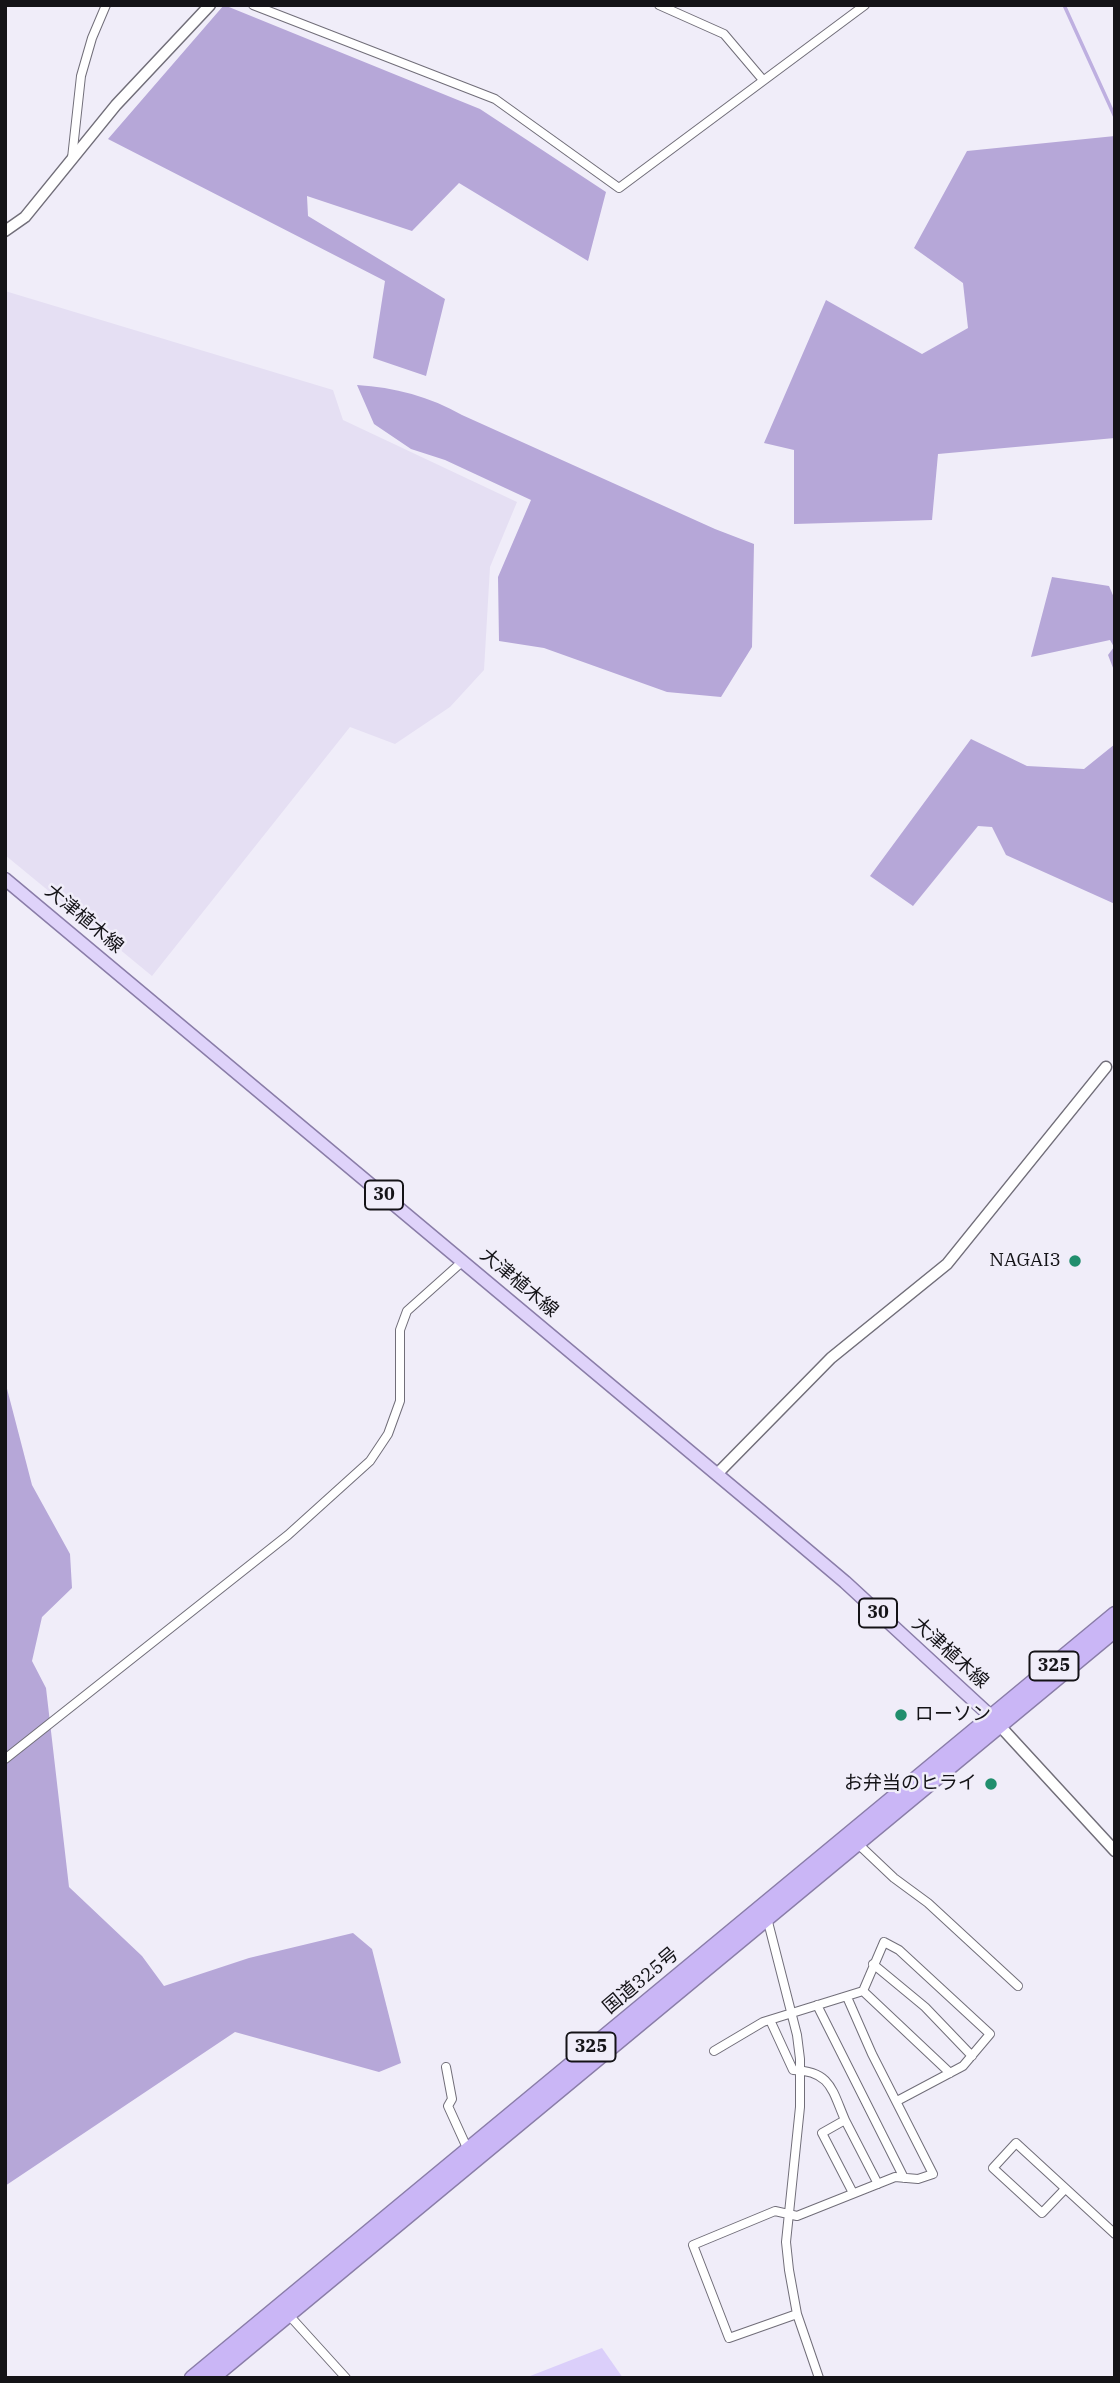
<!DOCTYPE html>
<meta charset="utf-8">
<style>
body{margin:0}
#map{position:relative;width:1120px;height:2383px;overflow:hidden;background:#f0edf9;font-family:"IBM Plex Serif",serif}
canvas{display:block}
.frame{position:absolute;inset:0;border:7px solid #141317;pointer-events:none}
</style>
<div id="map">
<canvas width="1120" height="2383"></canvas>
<div class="frame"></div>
</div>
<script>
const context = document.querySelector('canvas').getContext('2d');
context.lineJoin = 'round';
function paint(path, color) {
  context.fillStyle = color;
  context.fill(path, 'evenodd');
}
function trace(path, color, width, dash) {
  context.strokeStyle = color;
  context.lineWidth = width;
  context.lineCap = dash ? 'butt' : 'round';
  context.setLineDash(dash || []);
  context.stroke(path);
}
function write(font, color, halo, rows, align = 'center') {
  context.font = font + ' "IBM Plex Serif","Noto Sans JP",serif';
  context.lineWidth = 5;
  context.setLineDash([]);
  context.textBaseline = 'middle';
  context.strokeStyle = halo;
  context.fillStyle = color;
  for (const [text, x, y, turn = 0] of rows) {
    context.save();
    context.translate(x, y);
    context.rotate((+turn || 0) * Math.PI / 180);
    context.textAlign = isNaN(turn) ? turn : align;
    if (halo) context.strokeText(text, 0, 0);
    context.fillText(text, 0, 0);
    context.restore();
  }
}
const built = new Path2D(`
 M5,291l328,99 10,30 174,82 -27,65 -6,103 -34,37 -55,37 -45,-17 -198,249 -147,-121z`);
const green = new Path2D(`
 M602,2348l21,30h-98z`);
const forest = new Path2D(`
 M224,5l256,104 126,83 -18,69 -129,-78 -47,48 -105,-35 1,20 137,83 -19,77 -53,-18 12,-77 -277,-142z
 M1115,136v302l-177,16 -6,66 -138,4v-74l-30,-7 62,-143 96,54 46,-26 -5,-45 -49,-35 53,-97z
 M357,385c37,2 74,12 105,30l253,114 39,15 -2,103 -31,50 -54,-5 -123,-44 -45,-7 -1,-64 33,-77 -86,-40 -34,-11 -37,-25z
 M1052,577l57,9 6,14v73l-7,-18 6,-8 -4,-7 -79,17z
 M971,739l56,27 57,3 31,-25v160l-109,-49 -14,-28 -14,-1 -65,80 -43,-30z
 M5,1381l27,104 38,69 2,34 -30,29 -10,44 14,27 23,199 73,69 22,30 85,-28 104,-25 19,16 29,114 -22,9 -144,-40 -230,154z`);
const stream = new Path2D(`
 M1064,5l51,112`);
const street = new Path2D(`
 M253,5l242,94 124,89 246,-183
 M659,5l65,29 39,46
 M72,158l9,-82 11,-38 14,-33
 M5,1759l283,-224 82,-74 18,-27 12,-33v-71l7,-19 56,-50
 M856,1842l38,36 34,25 90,83
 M767,1918l30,117 3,24v48l-14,135 3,28 8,44 22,64
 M873,1964l52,43 47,49
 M863,1991l87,82
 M817,2005l87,173
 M770,2020l23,50c38,1 39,20 52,50l-23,13 31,60
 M714,2051l49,-29 100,-31 21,-49 15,8 91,84 -27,32 -66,35
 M446,2067l6,32 -4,7 20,44
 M845,2120l33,64
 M1065,2189l-23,24 -49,-45 23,-25 99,91
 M287,2313l59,65
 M797,2314l-68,24 -36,-93 82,-34 22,5 98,-39 23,2 15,-5 -61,-120 -25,-57`);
const secondary = new Path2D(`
 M5,231l20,-14 91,-112 94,-100
 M717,1474l114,-116 116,-94 159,-197
 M1000,1726l115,125`);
const primary = new Path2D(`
 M5,879l757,633 83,70 152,140`);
const highway = new Path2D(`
 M192,2378l923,-764
 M212,2378l903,-748`);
const markers = [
 [1075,1261,7,"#218e6d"],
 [901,1715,7,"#218e6d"],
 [991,1784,7,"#218e6d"]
];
const shields = [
 [384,1195,38],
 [878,1613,38],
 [1054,1666,49],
 [591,2047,49]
];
const shieldNames = [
 ["30",384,1195],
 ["30",878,1613],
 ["325",1054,1666],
 ["325",591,2047]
];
const streetNames = [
 ["大津植木線",84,919,40],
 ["大津植木線",519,1283,40],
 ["大津植木線",950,1653,42],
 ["国道325号",641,1981,-40]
];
const poiNames = [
 ["NAGAI3",1061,1261],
 ["ローソン",915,1715,"left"],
 ["お弁当のヒライ",977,1784]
];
paint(built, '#e5dff3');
paint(green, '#dbcffa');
paint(forest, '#b6a7d8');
trace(stream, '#beafe0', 3.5);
trace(street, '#716e79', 10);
trace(secondary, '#716e79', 13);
trace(primary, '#8a7da8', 15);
trace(highway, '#8a7da8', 17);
trace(street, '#fff', 8);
trace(secondary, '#fff', 10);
trace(primary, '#dfd3fa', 12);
trace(highway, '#cab6f6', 14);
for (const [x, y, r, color] of markers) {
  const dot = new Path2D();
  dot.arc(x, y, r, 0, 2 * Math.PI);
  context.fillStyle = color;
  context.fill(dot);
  trace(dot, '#f0edf9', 2.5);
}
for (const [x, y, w] of shields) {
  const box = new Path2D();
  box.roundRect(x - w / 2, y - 14.5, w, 29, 5);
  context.fillStyle = '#f0edf9';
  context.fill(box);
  trace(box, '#141317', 2);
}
write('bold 18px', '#141317', null, shieldNames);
write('19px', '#141317', '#f0edf9', streetNames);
write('19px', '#141317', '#f0edf9', poiNames, 'right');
</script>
